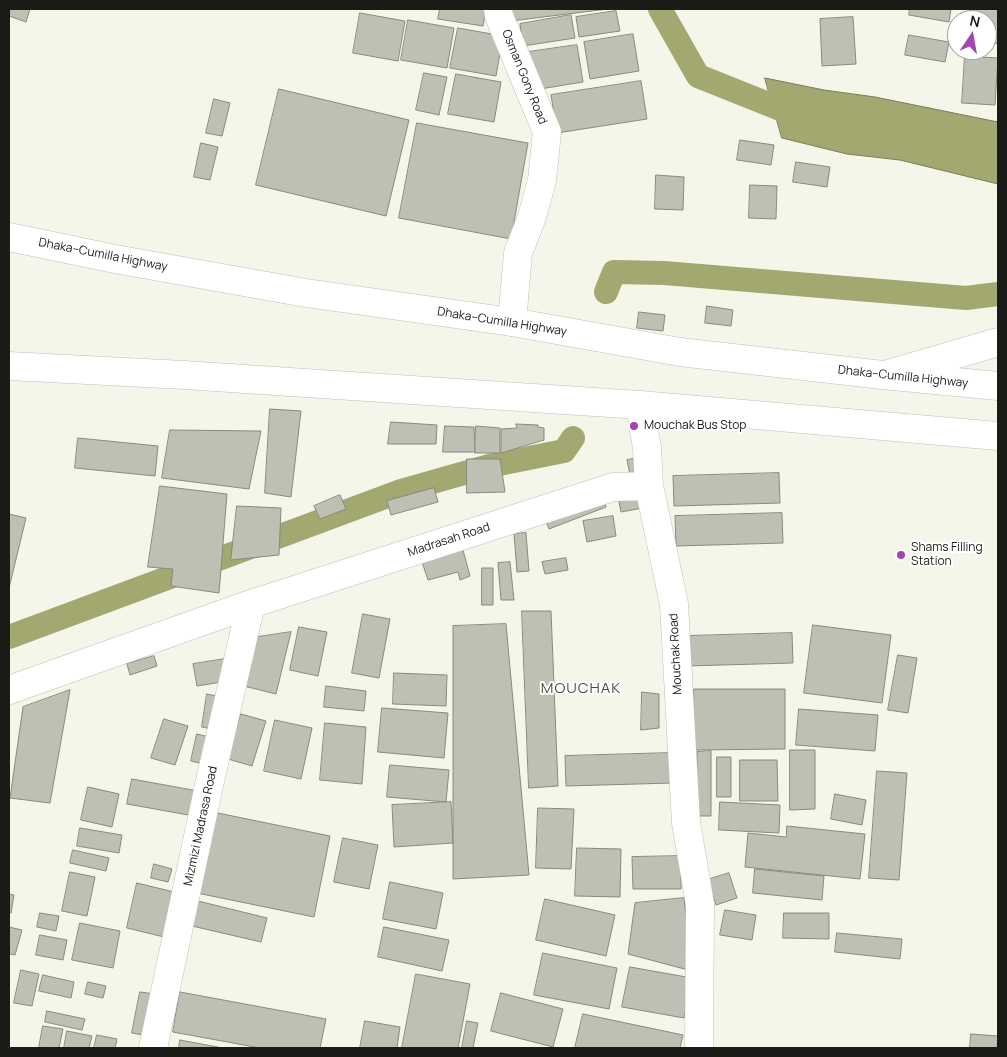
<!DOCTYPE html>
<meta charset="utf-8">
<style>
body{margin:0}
#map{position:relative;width:1007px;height:1057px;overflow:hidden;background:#f4f6e9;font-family:Manrope,sans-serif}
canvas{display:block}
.frame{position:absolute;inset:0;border:10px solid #1a1b16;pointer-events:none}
.north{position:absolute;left:947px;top:10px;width:50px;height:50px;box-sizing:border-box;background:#fff;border:1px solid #a3a4a2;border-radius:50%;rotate:12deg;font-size:14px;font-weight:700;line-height:20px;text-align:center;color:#1a1b16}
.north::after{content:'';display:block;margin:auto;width:18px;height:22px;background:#a247b2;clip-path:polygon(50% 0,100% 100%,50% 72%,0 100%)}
</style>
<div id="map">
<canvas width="1007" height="1057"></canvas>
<div class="frame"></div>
<div class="north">N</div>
</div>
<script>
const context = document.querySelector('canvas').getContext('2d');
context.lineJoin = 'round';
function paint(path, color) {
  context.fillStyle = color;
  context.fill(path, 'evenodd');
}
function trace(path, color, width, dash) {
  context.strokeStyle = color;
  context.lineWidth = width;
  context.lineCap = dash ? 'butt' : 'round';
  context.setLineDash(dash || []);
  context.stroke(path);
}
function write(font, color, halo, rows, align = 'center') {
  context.font = font + ' Manrope,sans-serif';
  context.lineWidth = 4;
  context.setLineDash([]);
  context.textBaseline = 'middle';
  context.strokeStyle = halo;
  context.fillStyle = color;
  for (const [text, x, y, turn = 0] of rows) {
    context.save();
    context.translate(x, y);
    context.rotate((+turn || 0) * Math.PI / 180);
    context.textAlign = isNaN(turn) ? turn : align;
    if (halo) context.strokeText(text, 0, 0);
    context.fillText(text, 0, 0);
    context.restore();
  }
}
const water = new Path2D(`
 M765,78l59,12 51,7 123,25v62l-98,-24 -53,-6 -65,-16z`);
const canal = new Path2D(`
 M660,9l38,67 105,42
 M606,292l8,-20 50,1 302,25 32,-4
 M9,637l392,-146 88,-25 75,-15 9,-13`);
const building = new Path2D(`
 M9,9h21l-4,13 -17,-6z
 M440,9h46l-3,17 -45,-7z
 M510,9h98l-97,12z
 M910,9h41l-2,13 -40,-7z
 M970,9h28v35l-11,-2v-22h-18z
 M616,11l4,20 -41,6 -3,-20z
 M360,13l45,8 -7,40 -45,-8z
 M571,15l4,23 -52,8 -3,-22z
 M853,17l3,47 -34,2 -2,-47z
 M408,20l46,8 -7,40 -46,-8z
 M458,28l45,8 -7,40 -46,-8z
 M633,34l6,37 -49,8 -6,-37z
 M909,35l40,7 -4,20 -40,-7z
 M577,45l6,37 -49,8 -6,-38z
 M965,56l33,2 -3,47 -33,-2z
 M424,73l23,4 -8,38 -23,-5z
 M456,74l45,8 -7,40 -46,-8z
 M641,81l6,38 -90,14 -6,-38z
 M279,89l130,31 -23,96 -130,-31z
 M214,99l16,4 -8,33 -16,-3z
 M417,123l111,20 -17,96 -112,-21z
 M740,140l34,5 -3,20 -34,-5z
 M201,143l17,4 -8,33 -16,-3z
 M796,162l34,5 -3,20 -34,-5z
 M656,175l28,2 -1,33 -28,-1z
 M750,185l27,1 -1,33 -27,-1z
 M707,306l26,4 -2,16 -26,-3z
 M639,312l26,3 -2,16 -26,-3z
 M270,409l31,2 -10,86 -26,-4z
 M391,422l46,3 -1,19h-48z
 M516,424l22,1v2l6,1v12l-43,13v-24l16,-1z
 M445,426l29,1 1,25h-32z
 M476,426l24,2v25h-25z
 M170,430l91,1 -12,58 -87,-11z
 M78,438l80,8 -3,30 -80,-8z
 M642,457l-10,27 -5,-24z
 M467,459h33l5,33 -38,1z
 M779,473l1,30 -106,3 -1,-30z
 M160,486l67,8 -8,99 -48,-7 2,-17 -25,-2z
 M644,486l4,21 -27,5 -4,-20z
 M434,488l4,14 -47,13 -4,-14z
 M600,491l6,16 -57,22 -6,-15z
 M340,495l6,14 -26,10 -6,-13z
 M237,506l44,2 -2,47 -48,5z
 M782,513l1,30 -107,3 -1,-30z
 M9,514l17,4 -17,70z
 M613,516l3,20 -29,6 -4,-21z
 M526,533l3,38 -12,1 -3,-38z
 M463,550l7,26 -10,4 -2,-8 -30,8 -6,-18z
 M566,558l2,12 -23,4 -3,-12z
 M510,562l4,38h-13l-3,-37z
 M482,568h11v37h-11z
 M522,611h29l7,175 -29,2z
 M363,614l27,5 -11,59 -27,-5z
 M506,624l23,251 -76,4v-253z
 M813,625l78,10 -9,68 -78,-10z
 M299,627l28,5 -9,44 -28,-6z
 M291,632l-15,62 -36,-9 11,-47z
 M792,633l1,30 -106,3 -1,-30z
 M898,655l19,3 -9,55 -20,-3z
 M154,656l3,10 -27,9 -3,-11z
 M225,659l3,22 -31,5 -4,-22z
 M394,673l53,2 -1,31 -53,-2z
 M326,686l40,5 -2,20 -40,-4z
 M694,689h91v60l-91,1z
 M70,690l-20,113 -40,-5 13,-91z
 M642,692l17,2v34l-18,2z
 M207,694l14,3 -5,33 -14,-3z
 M382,708l66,5 -4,45 -66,-6z
 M799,709l79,6 -3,36 -79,-6z
 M241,714l25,7 -14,45 -24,-7z
 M164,719l24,7 -13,39 -24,-7z
 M275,720l37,8 -11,51 -37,-8z
 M325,723l41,4 -4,57 -42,-4z
 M197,734l16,4 -6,27 -16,-4z
 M790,750h25v59l-25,1z
 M711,751v65h-14v-64z
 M671,753l1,30 -106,3 -1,-30z
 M717,757h14v40h-14z
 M740,760h37l1,41h-38z
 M390,765l59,5 -3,32 -59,-5z
 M877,771l30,2 -8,107 -30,-2z
 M132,779l66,12 -4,25 -67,-12z
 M88,787l31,7 -7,33 -31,-7z
 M835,794l31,6 -4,25 -31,-6z
 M451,802l2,41 -59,4 -2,-42z
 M720,802l60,3 -1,28 -60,-3z
 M538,808l36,1 -3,60 -35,-1z
 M208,811l122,25 -16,81 -122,-25z
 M787,826l78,8 -5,45 -115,-12 3,-34 38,4z
 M80,828l42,7 -3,18 -42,-7z
 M343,838l35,7 -9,44 -35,-7z
 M577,848l44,1 -1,48 -45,-1z
 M73,850l36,8 -3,13 -36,-8z
 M681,856v33h-48l-1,-32z
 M154,864l18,5 -4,13 -17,-4z
 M755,869l69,7 -2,24 -69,-7z
 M70,872l25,5 -8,39 -25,-5z
 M729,873l8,25 -21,7 -9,-25z
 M390,882l53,11 -7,36 -53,-10z
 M137,883l37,9 -10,45 -37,-9z
 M9,894l5,1 -3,18h-2z
 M684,898l8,73 -64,-17 7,-51z
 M545,899l70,16 -9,41 -70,-16z
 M198,901l69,17 -6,24 -69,-16z
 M725,910l31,5 -4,25 -32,-5z
 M40,913l19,3 -3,15 -19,-4z
 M784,913h45v26l-46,-1z
 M80,923l40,8 -7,37 -41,-8z
 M9,927l13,3 -7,25 -6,-1z
 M384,927l65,13 -7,31 -64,-14z
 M837,933l65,6 -2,20 -65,-7z
 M40,935l27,5 -4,20 -27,-5z
 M543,953l74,15 -8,41 -75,-14z
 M630,967l62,11 -8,40 -62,-11z
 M21,970l18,4 -7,32 -18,-3z
 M416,974l54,10 -12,64h-56z
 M43,975l31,7 -3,16 -32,-7z
 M88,982l18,4 -3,12 -18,-4z
 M140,992l15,2 -7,42 -16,-3z
 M180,992l146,27 -6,29h-60l-87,-16z
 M501,993l62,16 -10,38 -62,-16z
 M47,1011l38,8 -3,11 -37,-8z
 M583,1014l100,21 -3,13h-105z
 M365,1021l35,6 -3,21h-37z
 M467,1021l11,2 -5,25h-11z
 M43,1026l20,3 -4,19h-20z
 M67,1031l25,5 -3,12h-25z
 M971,1034l27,2 -1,12h-27z
 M97,1035l20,4 -2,9h-21z
 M180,1040l43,8h-44z`);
const minor = new Path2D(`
 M498,9l1,7 48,116 -5,48 -10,37 -14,36 -6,69
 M885,375l113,-33
 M640,405l7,43 2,38 25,118 12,219 14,81 -1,144
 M9,690l242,-86 362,-117 36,-1
 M153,1048l58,-272 40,-172`);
const highway = new Path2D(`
 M9,237l106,22 191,34 206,29 168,30 203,23 115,11
 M9,366l175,9 456,30 358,31`);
const markers = [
 [634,426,5,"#a247b2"],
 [901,555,5,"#a247b2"]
];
const streetNames = [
 ["Osman Gony Road",524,77,68],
 ["Dhaka–Cumilla Highway",103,255,11],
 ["Dhaka–Cumilla Highway",502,322,9],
 ["Dhaka–Cumilla Highway",903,377,6],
 ["Madrasah Road",449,540,-18],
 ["Mouchak Road",676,654,-93],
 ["Mizmizi Madrasa Road",201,826,-78]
];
const poiNames = [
 ["Mouchak Bus Stop",644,426],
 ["Shams Filling",911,548],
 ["Station",911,562]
];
const quarterNames = [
 ["MOUCHAK",581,689]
];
paint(water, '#a3a770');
trace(water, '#7a7d55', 1);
trace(canal, '#a3a770', 24);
paint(building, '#bfc0b4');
trace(building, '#898a7f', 1);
trace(minor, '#bfc0b4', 29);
trace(highway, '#bfc0b4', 29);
trace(minor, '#fff', 28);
trace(highway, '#fff', 28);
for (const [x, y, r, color] of markers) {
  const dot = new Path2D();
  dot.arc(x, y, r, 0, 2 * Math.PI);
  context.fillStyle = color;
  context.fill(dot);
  trace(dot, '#fff', 2);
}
write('12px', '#1a1b16', '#fff', streetNames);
write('12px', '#1a1b16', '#fff', poiNames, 'left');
context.letterSpacing = '1px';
write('15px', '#4e4f44', '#fff', quarterNames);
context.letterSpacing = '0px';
</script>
